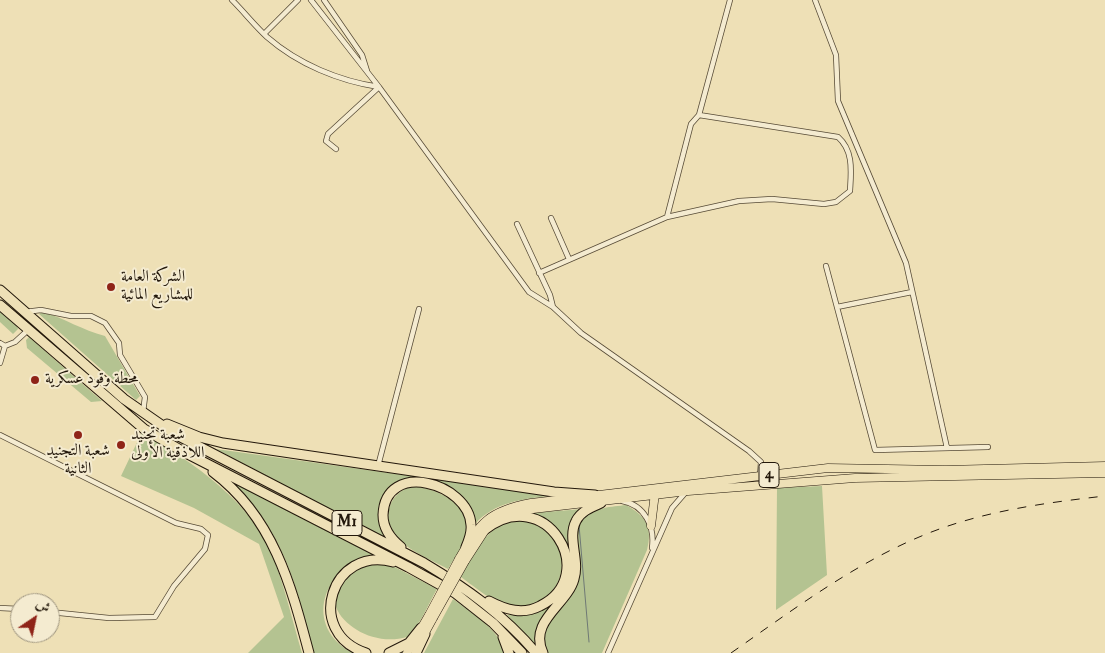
<!DOCTYPE html>
<meta charset="utf-8">
<style>
body{margin:0}
#map{position:relative;width:1105px;height:653px;overflow:hidden;background:#eee0b6;font-family:"IM FELL Double Pica",Amiri,serif}
canvas{display:block}
.north{position:absolute;left:10px;top:593px;width:50px;height:50px;box-sizing:border-box;background:#f4ebd0;border:1px solid #a09781;border-radius:50%;rotate:34deg;font-size:14px;font-weight:700;line-height:20px;text-align:center;color:#23180b}
.north::after{content:'';display:block;margin:auto;width:18px;height:22px;background:#8f2418;clip-path:polygon(50% 0,100% 100%,50% 72%,0 100%)}
</style>
<div id="map">
<canvas width="1105" height="653"></canvas>
<div class="north">ش</div>
</div>
<script>
const context = document.querySelector('canvas').getContext('2d');
context.lineJoin = 'round';
function paint(path, color) {
  context.fillStyle = color;
  context.fill(path, 'evenodd');
}
function trace(path, color, width, dash) {
  context.strokeStyle = color;
  context.lineWidth = width;
  context.lineCap = dash ? 'butt' : 'round';
  context.setLineDash(dash || []);
  context.stroke(path);
}
function write(font, color, halo, rows, align = 'center') {
  context.font = font + ' "IM FELL Double Pica",Amiri,serif';
  context.lineWidth = 4;
  context.setLineDash([]);
  context.textBaseline = 'middle';
  context.strokeStyle = halo;
  context.fillStyle = color;
  for (const [text, x, y, turn = 0] of rows) {
    context.save();
    context.translate(x, y);
    context.rotate((+turn || 0) * Math.PI / 180);
    context.textAlign = isNaN(turn) ? turn : align;
    if (halo) context.strokeText(text, 0, 0);
    context.fillText(text, 0, 0);
    context.restore();
  }
}
const green = new Path2D(`
 M0,311l17,15 1,3 -5,5 -13,-12z
 M43,312c23,7 39,18 62,24l35,60 -4,4 -97,-86z
 M29,337l73,64 -11,1 -64,-54 -1,-8z
 M142,432c52,32 111,69 133,130 11,30 18,61 27,91h-54l36,-36 -25,-73 -65,-36 -73,-32z
 M216,449l202,28c-30,7 -48,35 -30,63z
 M226,477l149,79c-53,9 -73,71 -22,97h-39c-19,-71 -30,-124 -88,-176z
 M435,479l115,17c-28,3 -55,6 -75,28l-7,-20z
 M412,486c22,2 58,16 55,45 -1,13 -13,27 -19,38 -23,-13 -70,-29 -58,-63 4,-11 11,-16 22,-20z
 M822,486l5,89 -51,35 1,-122z
 M626,505c20,11 27,22 21,45l-45,103h-55c-17,-35 27,-45 32,-75 3,-17 -10,-47 4,-60 11,-11 29,-11 43,-13z
 M583,509c-26,22 -5,42 -11,69 -5,26 -46,39 -35,70l-30,-33c21,1 48,-3 57,-25 2,-6 2,-14 3,-20 5,-29 -8,-45 -34,-57z
 M517,520c70,8 51,97 -7,86 -17,-3 -35,-19 -49,-29 15,-27 23,-50 56,-57z
 M375,564l16,1 46,24c-9,15 -16,36 -30,48 -55,16 -115,-55 -32,-73z
 M453,599c20,15 45,29 53,54h-82z`);
const stream = new Path2D(`
 M579,525l10,117`);
const street = new Path2D(`
 M232,0c12,12 23,26 35,37 31,27 72,44 112,50l150,205 24,15 28,26 168,118 12,11 -1,14
 M311,0l68,87 -51,47 -2,7 10,8
 M324,0l38,55 5,16
 M815,0l21,55 2,46 68,162 41,185
 M264,34l34,-34
 M699,115l31,-115
 M551,218l18,41
 M517,224l33,71 3,12
 M826,266l49,184 113,-3
 M539,273l128,-56 72,-16 33,-2 52,5 12,-2 14,-11c1,-19 4,-40 -12,-54l-139,-22 -8,9 -24,93
 M837,307l75,-15
 M25,312l16,-2 30,6h20l14,7 14,20 1,12 25,42 -2,15
 M0,343l5,3 10,-4 13,-12
 M0,363l5,-17
 M0,435l176,88 25,6 7,6 -3,14 -31,37 -19,31 -46,1 -59,-6
 M378,466l41,-157
 M622,501c23,4 33,26 30,47
 M0,608l20,1
 M608,653l64,-145 13,-15`);
const primary = new Path2D(`
 M502,516l31,-7 155,-18 167,-13 250,-5
 M651,526l4,-33
 M459,559c21,-37 30,-48 72,-56l297,-35 117,2 160,-4
 M465,561l22,-34
 M422,638l11,-20
 M407,653l22,-38`);
const highway = new Path2D(`
 M0,290l124,109 49,34 251,130c42,25 80,52 112,90
 M0,305l144,124 38,22 226,116 47,26 38,30 29,30
 M167,424l32,13 24,6 331,49 41,3
 M213,472c60,45 78,113 96,181
 M483,531c63,-51 119,45 57,75 -17,9 -34,4 -51,-5
 M401,547c-10,-8 -18,-18 -18,-32 2,-56 86,-32 88,10 1,8 -2,15 -5,22
 M503,637l6,16
 M366,653c-63,-21 -34,-108 27,-91
 M389,653l20,-10 12,-15
 M416,653l9,-19
 M543,653c-15,-32 24,-48 31,-74 6,-19 -7,-41 2,-58 5,-10 16,-14 25,-18`);
const rail = new Path2D(`
 M731,653c69,-48 137,-100 217,-127 51,-17 104,-24 157,-30`);
const primaryBridge = new Path2D(`
 M429,615l30,-56
 M433,618l32,-57`);
const markers = [
 [111,287,5,"#8f2418"],
 [35,380,5,"#8f2418"],
 [78,435,5,"#8f2418"],
 [121,445,5,"#8f2418"]
];
const shields = [
 [769,475,20],
 [347,523,30]
];
const shieldNames = [
 ["4",769,475],
 ["M1",347,523]
];
const poiNames = [
 ["الشركة العامة",121,278],
 ["للمشاريع المائية",121,296],
 ["محطة وقود عسكرية",45,380],
 ["شعبة تجنيد",131,436],
 ["اللاذقية الأولى",131,454],
 ["شعبة التجنيد",78,452,"center"],
 ["الثانية",78,470,"center"]
];
paint(green, '#b4c391');
trace(stream, '#6f7975', 1);
trace(street, '#564a36', 6);
trace(primary, '#23180b', 9);
trace(highway, '#23180b', 11);
trace(street, '#f4ebd0', 4.5);
trace(primary, '#eee0b6', 8);
trace(highway, '#eee0b6', 9);
trace(rail, '#23180b', 1, [9, 9]);
trace(primaryBridge, '#23180b', 9, []);
trace(primaryBridge, '#eee0b6', 8);
for (const [x, y, r, color] of markers) {
  const dot = new Path2D();
  dot.arc(x, y, r, 0, 2 * Math.PI);
  context.fillStyle = color;
  context.fill(dot);
  trace(dot, '#f4ebd0', 2);
}
for (const [x, y, w] of shields) {
  const box = new Path2D();
  box.roundRect(x - w / 2, y - 12.5, w, 25, 4);
  context.fillStyle = '#f4ebd0';
  context.fill(box);
  trace(box, '#23180b', 1);
}
write('bold 15px', '#23180b', null, shieldNames);
write('16px', '#23180b', '#f4ebd0', poiNames, 'left');
</script>
